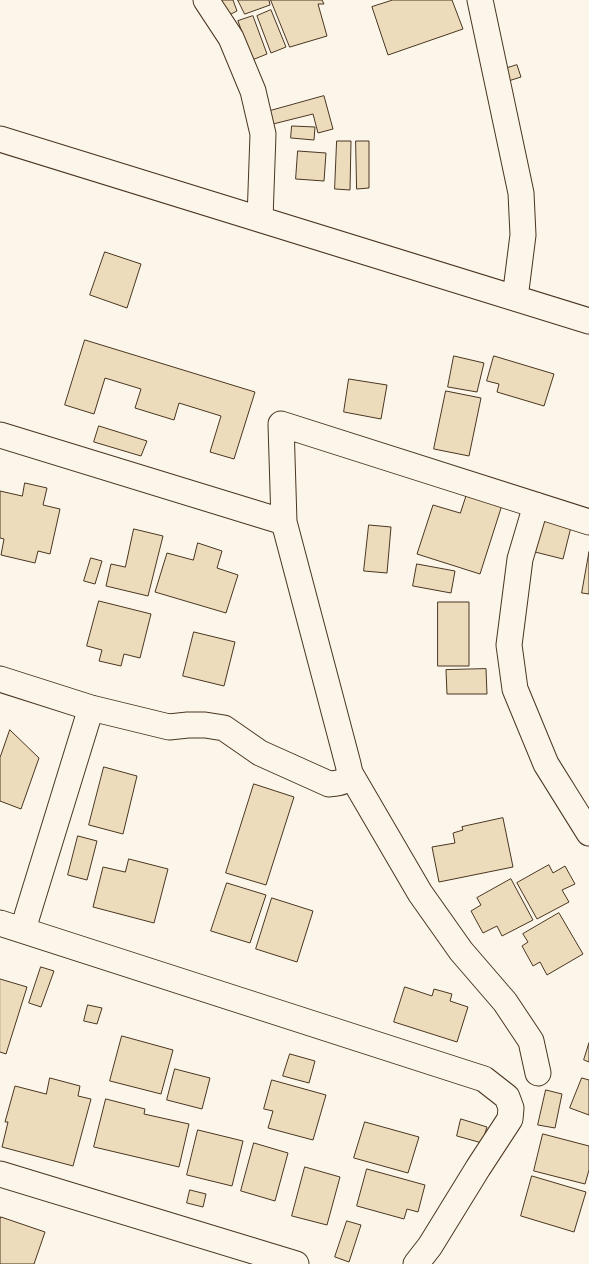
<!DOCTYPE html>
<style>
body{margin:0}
canvas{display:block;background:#fbf6e9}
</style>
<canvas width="589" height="1264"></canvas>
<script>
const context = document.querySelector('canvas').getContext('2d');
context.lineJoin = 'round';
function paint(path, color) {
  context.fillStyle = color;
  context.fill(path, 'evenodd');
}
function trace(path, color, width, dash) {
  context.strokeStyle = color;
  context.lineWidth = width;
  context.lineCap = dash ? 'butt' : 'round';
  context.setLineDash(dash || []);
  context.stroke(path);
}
const building = new Path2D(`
 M220,0h13l4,11 -10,5z
 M238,0h31l1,5 -25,9z
 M271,0h51l2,4h-6l9,32 -37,11z
 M393,0h59l11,29 -75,26 -16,-48z
 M271,10l15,37 -15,6 -14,-37z
 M253,16l14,38 -15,6 -14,-39z
 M517,65l4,12 -19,6 -4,-12z
 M324,96l9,33 -15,4 -5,-19 -40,10 -3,-13z
 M292,126l23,1 -1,13 -23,-2z
 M337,141h14l-1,49 -15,-1z
 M356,141h13v47l-12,1z
 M298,151l28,2 -2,28 -28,-2z
 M105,252l36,12 -14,44 -37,-13z
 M85,340l170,52 -21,67 -24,-7 11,-36 -42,-13 -5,17 -39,-12 6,-19 -36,-11 -11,36 -29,-9z
 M454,356l30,7 -7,29 -29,-5z
 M494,356l60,18 -10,32 -47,-14 2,-8 -12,-3z
 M349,379l38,6 -6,34 -37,-7z
 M446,391l35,7 -12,58 -35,-7z
 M99,426l48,15 -6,15 -47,-14z
 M25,483l22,5 -4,17 17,4 -10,45 -12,-3 -3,12 -34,-8 3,-16 -4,-1v-47l22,5z
 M467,494l35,11 -22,69 -63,-20 16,-49 27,8z
 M540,515l32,8 -9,36 -32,-8z
 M369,525l22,2 -4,46 -23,-2z
 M134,529l29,7 -15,60 -42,-10 5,-22 14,3z
 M198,543l24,8 -5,17 21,7 -12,38 -71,-21 12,-39 26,7z
 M589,552v42l-7,-1z
 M91,558l11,3 -7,23 -11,-3z
 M417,564l38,7 -4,22 -38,-7z
 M99,601l52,13 -11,44 -16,-4 -3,12 -22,-5 3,-11 -15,-4z
 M438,602h31v64h-31z
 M194,632l41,10 -11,44 -41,-10z
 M486,669l1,25h-40l-1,-24z
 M10,730l29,28 -18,51 -21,-8v-43z
 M104,767l33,9 -14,58 -34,-9z
 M254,784l40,13 -28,88 -40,-12z
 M503,818l10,49 -74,15 -7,-35 23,-4 -2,-10 10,-3 -1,-3z
 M78,836l19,5 -10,39 -19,-5z
 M129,859l39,10 -14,54 -61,-16 10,-40 22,5z
 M549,865l4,8 12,-7 10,18 -13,6 7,12 -32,17 -20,-36z
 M511,879l22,41 -31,16 -5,-10 -14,7 -12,-22 10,-6 -4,-7z
 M227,883l39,12 -16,48 -39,-12z
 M272,898l41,13 -16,51 -41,-13z
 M559,913l24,41 -36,21 -7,-13 -7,4 -11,-20 6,-4 -5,-8z
 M41,967l13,4 -13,36 -12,-4z
 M0,979l27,8 -21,67 -6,-2z
 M405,987l27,9 2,-7 18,5 -2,7 18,6 -11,35 -63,-20z
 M88,1005l14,3 -5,16 -13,-3z
 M122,1036l51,14 -12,44 -51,-13z
 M589,1043v19l-5,-2z
 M290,1054l25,7 -6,22 -26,-7z
 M175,1069l35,9 -8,31 -35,-9z
 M50,1078l30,8 -2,10 13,3 -18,67 -71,-19 6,-25h-3l10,-36 31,8z
 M582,1078l7,2v35l-19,-7z
 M272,1080l54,15 -13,45 -45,-12 5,-17 -9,-2z
 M546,1090l16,4 -7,34 -17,-3z
 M106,1099l39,10 -1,5 45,10 -10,43 -85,-20z
 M461,1119l26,8 -5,16 -25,-7z
 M365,1122l54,15 -11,36 -54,-15z
 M198,1130l45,11 -11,45 -45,-11z
 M543,1134l46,12v24l-4,14 -51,-13z
 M254,1143l34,10 -13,48 -34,-10z
 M305,1167l35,10 -13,48 -35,-9z
 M367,1169l58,16 -7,27 -11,-3 -3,10 -47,-13z
 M532,1176l54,16 -12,40 -53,-16z
 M190,1190l16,4 -3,13 -16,-4z
 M1,1217l44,15 -11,32h-34v-44z
 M347,1221l14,4 -12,37 -14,-5z`);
const minor = new Path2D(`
 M206,0l25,38 22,53 10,43 -3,85
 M480,0l41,193 2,42 -8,63
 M0,139l589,182
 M0,435l284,87
 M536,505l-16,54 -11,86 6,44 31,75 43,69
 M0,679l91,29 78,19 19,-2h17l19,3 36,25 69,31c11,-1 15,-1 21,-11l-2,-9 -64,-242 -3,-98 308,98
 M350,773l70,120 41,58 44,51 26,39 7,32
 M0,923l484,156 23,18 4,11 -1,11 -32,49 -48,78 -14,18
 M23,929l68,-221
 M0,1174l296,90`);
paint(building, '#ecdcbc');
trace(building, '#4a3520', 1);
trace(minor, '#4a3520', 27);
trace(minor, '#fbf6e9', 25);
</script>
